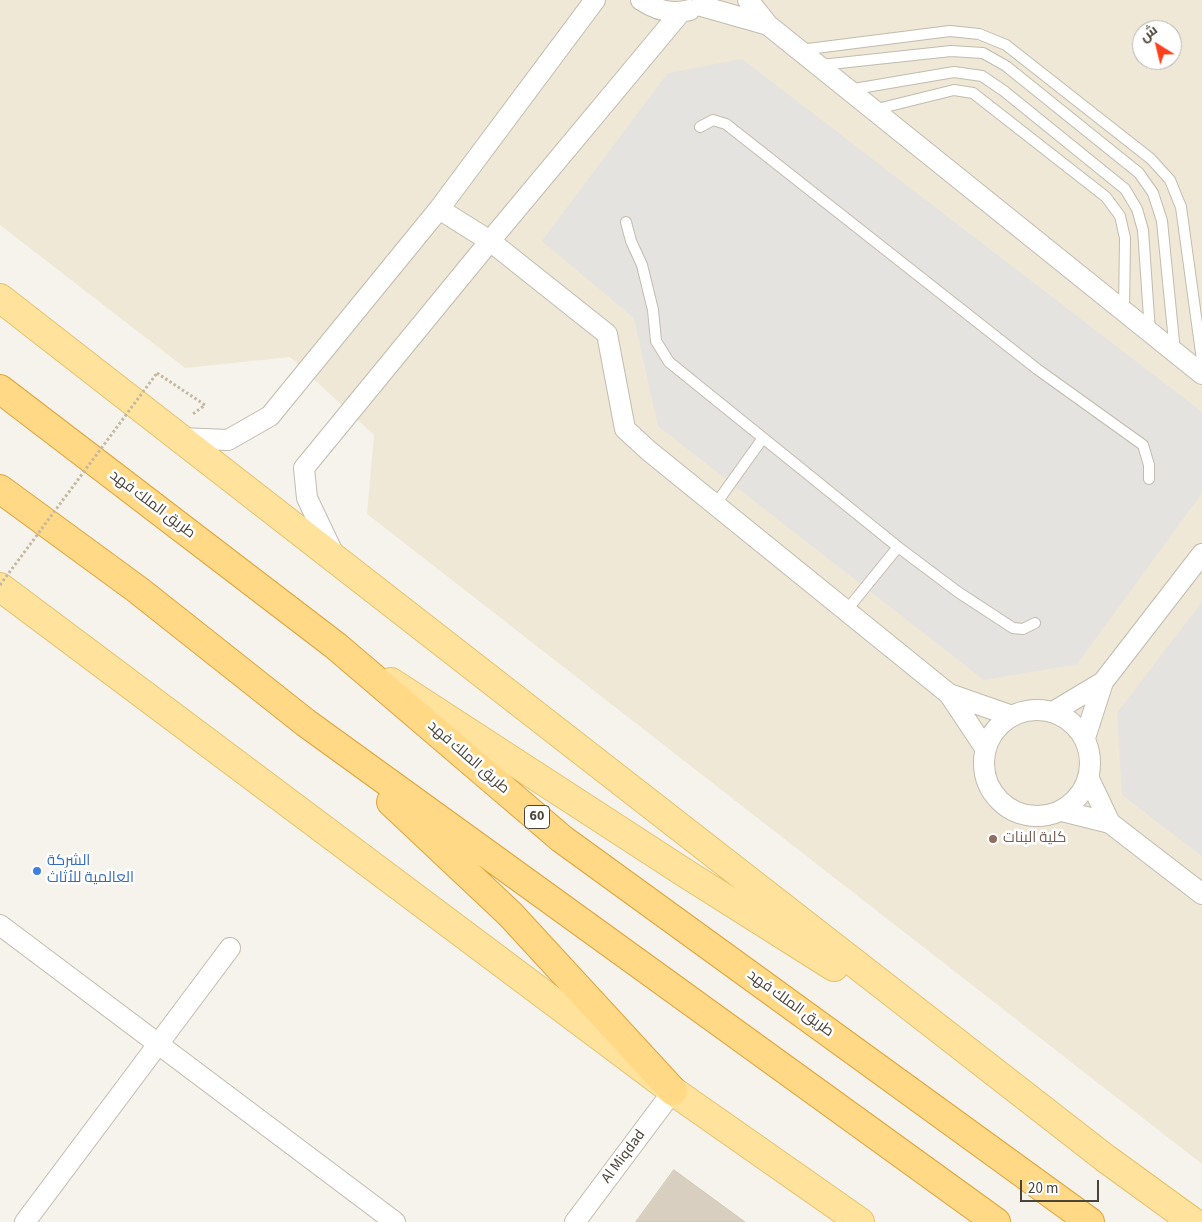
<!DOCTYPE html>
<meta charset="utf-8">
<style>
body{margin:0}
#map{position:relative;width:1202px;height:1222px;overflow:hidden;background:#f6f3ec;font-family:"Source Sans 3",Cairo,sans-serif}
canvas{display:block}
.north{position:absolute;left:1132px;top:20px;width:50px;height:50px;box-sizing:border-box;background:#fff;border:1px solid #b7b4b0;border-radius:50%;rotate:324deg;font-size:14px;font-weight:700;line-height:20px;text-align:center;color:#4b4439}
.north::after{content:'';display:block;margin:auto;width:18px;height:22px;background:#fc3f1d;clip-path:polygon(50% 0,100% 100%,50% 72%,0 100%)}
.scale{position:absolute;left:1020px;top:1180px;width:79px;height:22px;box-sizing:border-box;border:2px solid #4b4439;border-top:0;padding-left:6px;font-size:15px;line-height:18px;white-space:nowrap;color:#4b4439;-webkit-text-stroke:4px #fff;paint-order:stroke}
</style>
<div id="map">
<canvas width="1202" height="1222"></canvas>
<div class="north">ش</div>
<div class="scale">20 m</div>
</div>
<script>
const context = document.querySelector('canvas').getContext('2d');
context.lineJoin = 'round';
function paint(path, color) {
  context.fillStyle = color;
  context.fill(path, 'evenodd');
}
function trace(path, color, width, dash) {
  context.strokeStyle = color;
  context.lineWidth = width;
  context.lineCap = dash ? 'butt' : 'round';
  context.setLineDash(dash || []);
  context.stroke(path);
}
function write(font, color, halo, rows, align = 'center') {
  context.font = font + ' "Source Sans 3",Cairo,sans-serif';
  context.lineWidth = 5;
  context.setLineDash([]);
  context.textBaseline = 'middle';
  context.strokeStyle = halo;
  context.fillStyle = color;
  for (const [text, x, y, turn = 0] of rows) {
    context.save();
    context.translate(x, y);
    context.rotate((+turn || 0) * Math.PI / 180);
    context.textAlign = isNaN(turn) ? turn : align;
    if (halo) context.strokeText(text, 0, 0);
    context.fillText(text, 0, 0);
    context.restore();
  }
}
const education = new Path2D(`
 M0,0h1202v1164l-835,-650 7,-79 -84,-78 -105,11 -185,-143zM1142,30h30v30h-30z`);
const parking = new Path2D(`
 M742,59l460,353v81l-125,171 -93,16 -326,-254 -24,-108 -92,-77 126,-168z
 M1202,602v254l-80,-61 -5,-82z`);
const building = new Path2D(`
 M674,1170l71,52h-109z`);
const path = new Path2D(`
 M157,373l48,32 -12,9`);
const service = new Path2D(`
 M800,50l150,-19 29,3 27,11 145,114 19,21 11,27 21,153
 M821,65l130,-14 32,2 23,13 133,107 14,20 9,28 13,131
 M848,90l106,-18 28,4 22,15 121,98 12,20 6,21 7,102
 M873,110l81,-20 19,3 133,104 14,19 5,22 -1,73
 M700,127l13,-7 13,4 311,245 106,76 6,20v14
 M626,222l5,19 11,24 11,45 3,31 13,21 229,185 60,45 55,36 10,1 12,-6
 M715,505l48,-67
 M846,611l52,-64`);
const minor = new Path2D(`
 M641,0c15,10 30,15 49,10
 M701,6l67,19 -20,-25
 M768,25l434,349
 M439,209l51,32 117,93 18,95 24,22 300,243
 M180,438l48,2 42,-24 169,-207 156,-209
 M335,557l-28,-59 -3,-30 186,-227 190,-228
 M1103,682l99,-128
 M984 763a53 53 0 1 1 106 0a53 53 0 1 1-106 0Z
 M1053,712l50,-30 -18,56
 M985,748l-36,-54 63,22
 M1062,811l48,12 -21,-44
 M1110,823l92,71
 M0,925l395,297
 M25,1222l205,-274
 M575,1222l98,-131`);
const primary = new Path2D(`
 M0,298l1105,860 88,64
 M0,587l673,504 187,131
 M391,682l294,191 149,94`);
const trunk = new Path2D(`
 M0,389l336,257 226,193 528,383
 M0,489l138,101 168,133 690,499
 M391,802l119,112 163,177`);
const pathBridge = new Path2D(`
 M0,585l157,-212`);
const markers = [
 [993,839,5,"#8d6e63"],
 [37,871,5,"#3f7fe0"]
];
const shields = [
 [537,817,25]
];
const shieldNames = [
 ["60",537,817]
];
const streetNames = [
 ["طريق الملك فهد",152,505,37],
 ["طريق الملك فهد",468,758,41],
 ["طريق الملك فهد",790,1004,36],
 ["Al Miqdad",624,1157,-53]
];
const educationNames = [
 ["كلية البنات",1003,839]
];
const shopNames = [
 ["الشركة",47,862],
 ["العالمية للأثاث",47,879]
];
paint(education, '#efe8d6');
paint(parking, '#e5e3e0');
paint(building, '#d8cfc1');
trace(building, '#d3c7b4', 1);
trace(service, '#c2bbae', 12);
trace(minor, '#c2bbae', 22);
trace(primary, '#e6c16a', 30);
trace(trunk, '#e0a43c', 30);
trace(path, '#c4b79f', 3, [2.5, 2.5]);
trace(service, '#fff', 10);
trace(minor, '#fff', 20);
trace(primary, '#ffe39c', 28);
trace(trunk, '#ffd985', 28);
trace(pathBridge, '#c4b79f', 3, [2.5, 2.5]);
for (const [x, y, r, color] of markers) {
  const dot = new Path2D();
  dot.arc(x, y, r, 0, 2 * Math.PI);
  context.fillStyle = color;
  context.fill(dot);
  trace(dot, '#fff', 2);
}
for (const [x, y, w] of shields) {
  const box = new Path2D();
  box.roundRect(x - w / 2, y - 11.5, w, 23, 4);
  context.fillStyle = '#fff';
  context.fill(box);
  trace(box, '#4b4439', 1);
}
write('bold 14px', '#4b4439', null, shieldNames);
write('15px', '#4b4439', '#fff', streetNames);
write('15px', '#785e54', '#fff', educationNames, 'left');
write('15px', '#366cbe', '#fff', shopNames, 'left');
</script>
